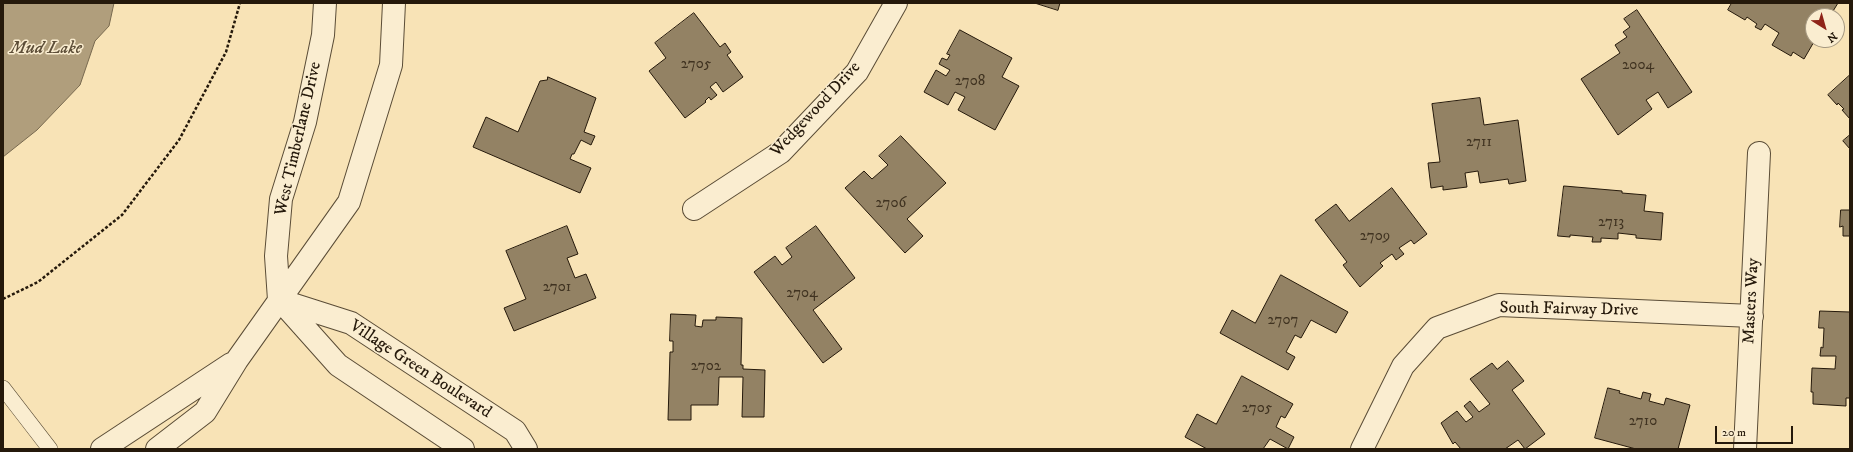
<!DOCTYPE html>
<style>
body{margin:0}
#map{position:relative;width:1853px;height:452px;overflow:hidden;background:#f8e3b6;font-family:"IM FELL DW Pica",serif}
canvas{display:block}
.frame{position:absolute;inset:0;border:4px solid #25190b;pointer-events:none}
.north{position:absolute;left:1805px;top:8px;width:40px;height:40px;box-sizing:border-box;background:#faedd0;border:1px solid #a59881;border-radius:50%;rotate:143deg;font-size:11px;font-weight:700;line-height:16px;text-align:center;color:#25190b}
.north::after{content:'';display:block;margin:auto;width:14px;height:18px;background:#8f2418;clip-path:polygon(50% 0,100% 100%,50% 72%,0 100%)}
.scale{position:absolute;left:1715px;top:426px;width:78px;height:18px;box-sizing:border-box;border:2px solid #25190b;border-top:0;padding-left:5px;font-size:12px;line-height:14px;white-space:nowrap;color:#25190b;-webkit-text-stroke:3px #faedd0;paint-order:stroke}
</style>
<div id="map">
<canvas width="1853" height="452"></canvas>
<div class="frame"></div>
<div class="north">N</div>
<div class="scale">20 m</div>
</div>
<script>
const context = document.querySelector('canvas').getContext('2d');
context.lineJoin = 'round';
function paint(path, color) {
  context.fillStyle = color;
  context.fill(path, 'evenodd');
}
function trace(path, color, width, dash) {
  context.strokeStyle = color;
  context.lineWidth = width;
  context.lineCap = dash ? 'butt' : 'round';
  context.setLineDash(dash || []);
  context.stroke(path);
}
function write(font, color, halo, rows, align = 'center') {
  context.font = font + ' "IM FELL DW Pica",serif';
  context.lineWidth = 3;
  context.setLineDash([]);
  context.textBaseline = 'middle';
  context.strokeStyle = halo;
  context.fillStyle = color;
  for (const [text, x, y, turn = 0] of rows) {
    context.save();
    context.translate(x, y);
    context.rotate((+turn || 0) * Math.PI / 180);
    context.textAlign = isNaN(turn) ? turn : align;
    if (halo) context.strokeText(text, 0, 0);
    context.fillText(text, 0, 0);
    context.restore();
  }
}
const water = new Path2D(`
 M3,3h111l-5,23 -14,15 -15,44 -43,45 -34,27z`);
const building = new Path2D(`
 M1035,3h25l-2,7z
 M1732,3h106l-8,13h-17v24h2l-11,19 -11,-7 -2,4 -19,-11 7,-12 -14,-9 -4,6 -6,-3 2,-3 -10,-7 -2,3 -17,-10z
 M1637,10l55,82 -24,16 -10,-16 -12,8 6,9 -34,26 -37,-56 39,-26 -5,-8 12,-8 -4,-5 7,-5 -6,-8z
 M694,13l26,34 5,-4 6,9 -4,3 16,22 -20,15 -7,-10 -6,5 7,8 -6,5 -2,-3 -4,4 1,1 -21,16 -36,-47 17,-13 -11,-15z
 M960,30l52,28 -10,19 17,9 -24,44 -37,-20 7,-13 -10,-5 -7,13 -24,-13 12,-22 10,6 4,-6 -11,-6 3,-6 5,2 3,-5 -3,-1z
 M1850,75v44l-8,-9 2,-1 -6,-6 -1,2 -9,-10z
 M548,77l48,21 -12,34 11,4 -4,9 -10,-5 -7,14h-2l-2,5 21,9 -11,25 -107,-46 13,-30 32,15 22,-51 7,-1z
 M1480,98l4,27 34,-5 8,61 -17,3 -1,-5 -28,4 -2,-12 -13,2 2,14 -24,3v-4l-12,2 -3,-25 12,-1 -8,-58z
 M1850,135v14l-7,-8z
 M901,136l45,47 -39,36 16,17 -18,17 -60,-65 19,-17 8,8 16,-14 -9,-9z
 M1564,186l58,5v2l24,2 -2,16 19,2 -2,27 -25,-2v-3l-18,-2v6l-17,-1v4h-9l1,-5 -23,-2v2l-12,-1z
 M1392,188l35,46 -13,10 -3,-4 -12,8 5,6 -8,6 -4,-6 -12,9 3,3 -23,21 -17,-22 4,-3 -32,-42 21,-16 13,17z
 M1841,210h9v26h-7v-10l-3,1z
 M567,226l11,28 -11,4 8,20 11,-4 10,24 -82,33 -10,-23 22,-9 -20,-48z
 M816,226l39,52 -42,32 29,39 -19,14 -69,-91 21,-16 7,9 10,-8 -6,-9z
 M1281,275l67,37 -12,21 -25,-13 -10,18 -6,-3 -9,17 9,5 -7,13 -68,-37 12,-23 23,13z
 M1820,311l30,1v86h-4v8l-33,-2v-12h-2l1,-24 23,1 1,-13h-16l1,-9 2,1 1,-20h-5z
 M671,314l25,1 -1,11 7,1 1,-7h13v-3l26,1 -1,47h2v4l22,1 -1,47h-22l1,-40h-24l-1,28h-27v15h-23l2,-68h3v-11h-3z
 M1508,361l16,20 -12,9 33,44 -20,15 -7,-9 -13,9h-44l-6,-7 -2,2 -12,-21 16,-12 9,11 7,-5 -9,-11 6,-5 9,11 11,-8 -20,-25 22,-16 5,6z
 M1242,376l51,28 -8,14 -4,-2 -5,11 18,10 -6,12 -18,-10 -7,10h-56l-22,-12 12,-23 19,10z
 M1608,388l12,3 -1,2 22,6 2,-7 8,2 -2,7 15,4 2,-7 24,7 -12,44h-42l-41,-11z`);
const path = new Path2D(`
 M3,299l35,-17 84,-67 57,-75 47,-88 14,-49`);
const lane = new Path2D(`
 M3,388l47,61`);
const street = new Path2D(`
 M694,209l87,-57 76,-80 39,-69
 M279,300l-3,-44 5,-57 24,-77 18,-87 2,-32
 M279,300l72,23 164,108 11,18
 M280,300l58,65 125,84
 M102,449l129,-85
 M157,449l48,-37 32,-52 112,-158 42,-137 3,-62
 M1362,449l41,-83 34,-38 62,-23 253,11
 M1745,449l14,-296`);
const numberNames = [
 ["2705",696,65],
 ["2004",1638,66],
 ["2708",970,82],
 ["2711",1479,143],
 ["2706",891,204],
 ["2713",1611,223],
 ["2709",1375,237],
 ["2701",557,288],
 ["2704",802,294],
 ["2707",1283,321],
 ["2702",706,367],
 ["2705",1257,409],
 ["2710",1643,422]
];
const streetNames = [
 ["Wedgewood Drive",816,110,-47],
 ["West Timberlane Drive",299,139,-77],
 ["Masters Way",1752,301,-87],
 ["South Fairway Drive",1569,310,1],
 ["Village Green Boulevard",420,370,33]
];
const waterNames = [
 ["Mud Lake",46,49]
];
paint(water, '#b09e7c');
trace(water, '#78694f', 1);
paint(building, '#938264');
trace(building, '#25190b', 1);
trace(lane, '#5a4c36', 16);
trace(street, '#5a4c36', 24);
trace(path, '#25190b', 2.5, [3, 2]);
trace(lane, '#faedd0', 15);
trace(street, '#faedd0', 22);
write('15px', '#403321', null, numberNames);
write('17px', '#25190b', '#faedd0', streetNames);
write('italic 18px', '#5d4e38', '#faedd0', waterNames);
</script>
